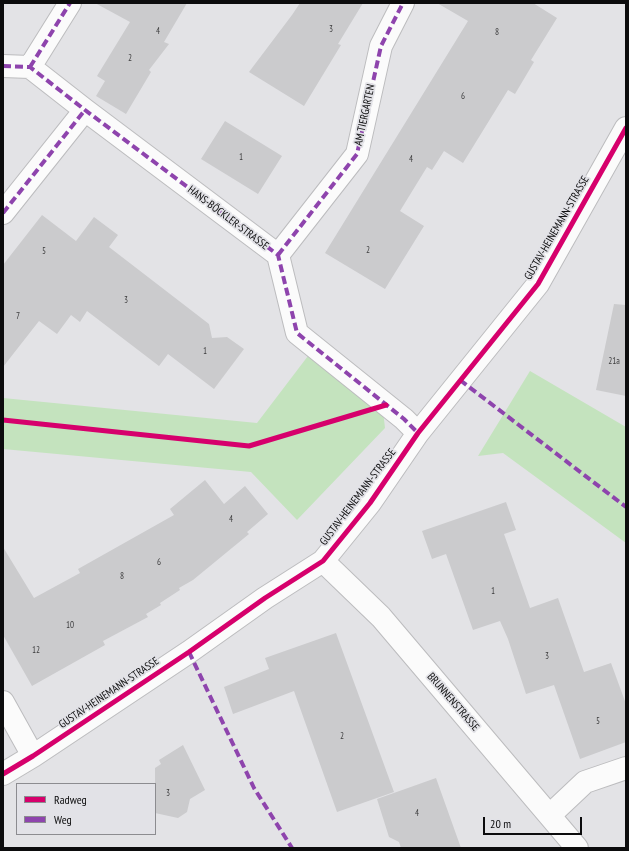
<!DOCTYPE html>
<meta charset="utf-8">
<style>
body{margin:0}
#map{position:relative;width:629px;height:851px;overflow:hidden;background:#e3e3e6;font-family:"PT Sans Narrow",sans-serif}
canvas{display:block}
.frame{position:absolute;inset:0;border:4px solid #0c0c0d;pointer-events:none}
.legend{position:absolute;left:16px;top:783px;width:140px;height:52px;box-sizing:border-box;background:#e2e2e7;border:1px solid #8c8c90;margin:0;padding:5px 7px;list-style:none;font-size:12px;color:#0c0c0d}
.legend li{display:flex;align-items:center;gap:8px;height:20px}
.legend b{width:20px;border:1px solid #8c8c90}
.scale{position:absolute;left:483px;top:817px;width:99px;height:18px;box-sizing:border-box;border:2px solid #0c0c0d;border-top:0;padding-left:5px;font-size:12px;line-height:14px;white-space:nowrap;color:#0c0c0d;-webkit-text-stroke:3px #e2e2e7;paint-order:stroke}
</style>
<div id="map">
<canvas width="629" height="851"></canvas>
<div class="frame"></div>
<ul class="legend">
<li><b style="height:5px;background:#d6006c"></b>Radweg</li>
<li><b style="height:5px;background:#8e44ad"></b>Weg</li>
</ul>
<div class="scale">20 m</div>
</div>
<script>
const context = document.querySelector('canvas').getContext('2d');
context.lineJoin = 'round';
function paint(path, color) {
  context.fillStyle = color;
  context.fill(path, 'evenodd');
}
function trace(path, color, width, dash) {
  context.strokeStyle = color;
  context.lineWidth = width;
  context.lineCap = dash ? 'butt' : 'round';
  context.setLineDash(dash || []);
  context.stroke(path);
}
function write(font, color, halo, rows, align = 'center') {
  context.font = font + ' "PT Sans Narrow",sans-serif';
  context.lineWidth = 3.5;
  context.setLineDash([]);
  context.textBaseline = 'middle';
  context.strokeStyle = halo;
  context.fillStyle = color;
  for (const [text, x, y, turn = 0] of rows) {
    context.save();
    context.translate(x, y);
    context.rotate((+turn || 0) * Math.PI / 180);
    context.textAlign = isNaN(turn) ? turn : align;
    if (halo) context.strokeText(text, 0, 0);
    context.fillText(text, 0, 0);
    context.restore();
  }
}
const green = new Path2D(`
 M311,352l72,59 2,17 -88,92 -46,-48 -248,-23v-51l254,25z
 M530,371l96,56v116l-123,-90 -25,3z`);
const building = new Path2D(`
 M95,3h92l-23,39 5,2 -20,26 2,2 -25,42 -30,-18 9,-15 -8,-5 33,-54z
 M300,3h63l-25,41 3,1 -37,61 -55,-34 43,-57z
 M437,3h96l24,15 -26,42 3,2 -19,32 -7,-4 -45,73 -19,-12 -12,19 -5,-3 -27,44 24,15 -39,63 -60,-36 143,-232z
 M225,121l57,35 -24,38 -57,-35z
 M42,215l34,26 18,-24 24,18 -9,12 100,77 3,14 15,-1 17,12 -30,40 -46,-35 -9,12 -72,-55 -7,11 -9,-7 -14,19 -18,-13 -36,46v-102z
 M614,304l12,1v91l-30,-6z
 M205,480l19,24 21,-18 23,28 -21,18 2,2 -56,46 -14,8 1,2 -20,13 1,2 -15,9 2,3 -45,24 2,4 -73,41 -29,-51v-88l31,51 46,-25 -2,-4 96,-54 -4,-6z
 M506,502l10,28 -12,4 26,74 28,-10 26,74 27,-9 15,41v38l-46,17 -26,-74 -28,9 -18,-55 -8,-18 -27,9 -27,-76 -14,5 -10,-28z
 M336,633l58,159 -57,20 -43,-121 -61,23 -9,-27 45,-18 -4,-11z
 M183,745l22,45 -15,9 -3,13 -9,6 -23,-5v-45l6,-4 -2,-4z
 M436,778l25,70h-60l-2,-6 -10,-5 -12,-38z`);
const minor = new Path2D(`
 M3,66l27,1 55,43 193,145 19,78 107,86 14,14
 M30,67l40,-64
 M3,213l82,-103
 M278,255l79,-101 24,-108 22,-43
 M323,561l58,56 196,231
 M3,702l30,54
 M3,774l30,-18 156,-104 76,-54 58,-37 47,-58 48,-70 120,-149 88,-156
 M550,815l35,-33 41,-14`);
const quiet = new Path2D(`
 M3,66l27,1 55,43 193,145 19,78 107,86 14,14
 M30,67l40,-64
 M3,213l82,-103
 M278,255l79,-101 24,-108 22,-43
 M460,380l166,127
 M189,652l65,136 38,60`);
const cycleway = new Path2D(`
 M3,420l246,26 137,-41
 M3,774l30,-18 156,-104 76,-54 58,-37 47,-58 48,-70 120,-149 88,-156`);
const numberNames = [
 ["3",331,29],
 ["4",158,31],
 ["8",497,32],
 ["2",130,58],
 ["6",463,96],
 ["1",241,157],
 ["4",411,159],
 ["2",368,250],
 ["5",44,251],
 ["3",126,300],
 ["7",18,316],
 ["1",205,351],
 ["21a",614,361],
 ["4",231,519],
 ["6",159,562],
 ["8",122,576],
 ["1",493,591],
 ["10",70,625],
 ["12",36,650],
 ["3",547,656],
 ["5",598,721],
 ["2",342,736],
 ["3",168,793],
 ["4",417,813]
];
const streetNames = [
 ["AM TIERGARTEN",365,115,-78],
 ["HANS-BÖCKLER-STRASSE",228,218,37],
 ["GUSTAV-HEINEMANN-STRASSE",557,228,-60],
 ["GUSTAV-HEINEMANN-STRASSE",358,497,-53],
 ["GUSTAV-HEINEMANN-STRASSE",109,693,-34],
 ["BRUNNENSTRASSE",453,702,49]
];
paint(green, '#c4e3be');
paint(building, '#cbcbcd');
trace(minor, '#bcbcbe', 24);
trace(minor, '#fbfbfb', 22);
trace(quiet, '#8e44ad', 4, [8, 4]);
trace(cycleway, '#d6006c', 5);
write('9px', '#3c3c3d', null, numberNames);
write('11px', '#0c0c0d', '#e2e2e7', streetNames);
</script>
